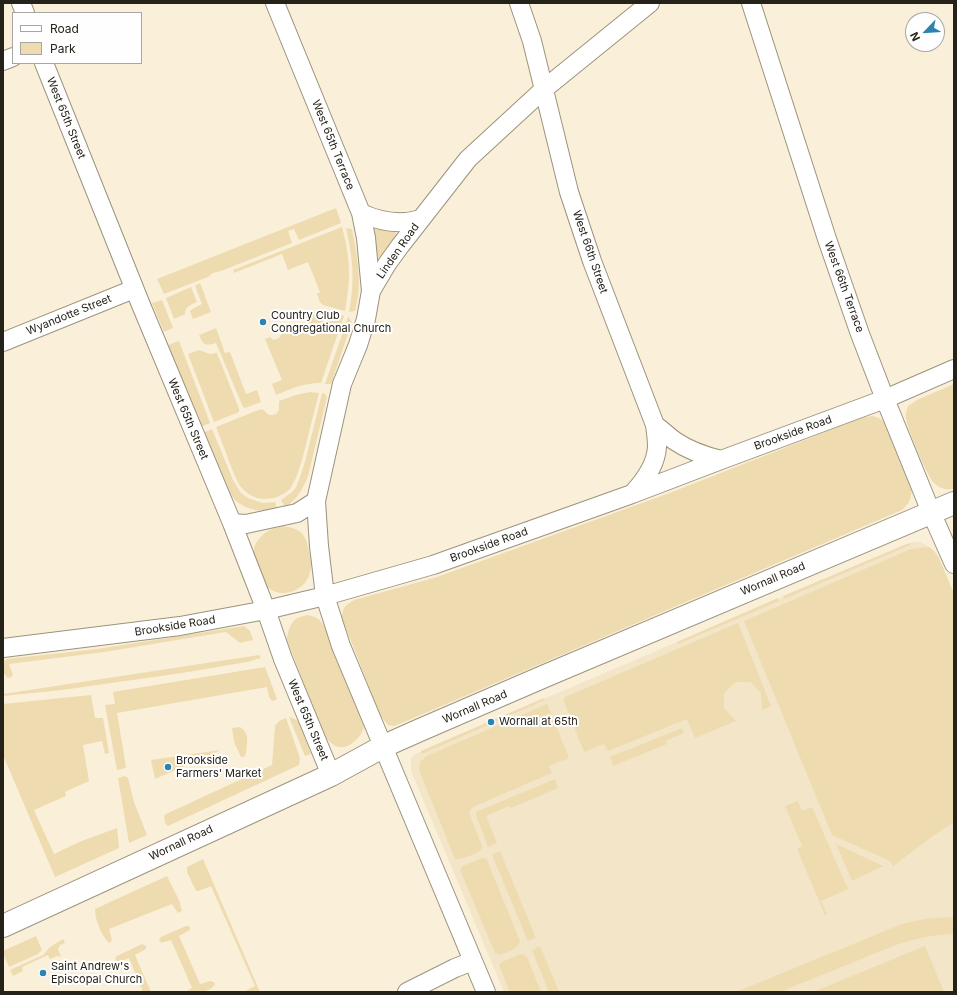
<!DOCTYPE html>
<style>
body{margin:0}
#map{position:relative;width:957px;height:995px;overflow:hidden;background:#faf0d9;font-family:Inter,sans-serif}
canvas{display:block}
.frame{position:absolute;inset:0;border:4px solid #252219;pointer-events:none}
.legend{position:absolute;left:12px;top:12px;width:130px;height:52px;box-sizing:border-box;background:#fefefe;border:1px solid #a7a6a2;margin:0;padding:5px 7px;list-style:none;font-size:12px;color:#252219}
.legend li{display:flex;align-items:center;gap:8px;height:20px}
.legend b{width:20px;border:1px solid #a7a6a2}
.north{position:absolute;left:905px;top:12px;width:40px;height:40px;box-sizing:border-box;background:#fefefe;border:1px solid #a7a6a2;border-radius:50%;rotate:245deg;font-size:11px;font-weight:700;line-height:16px;text-align:center;color:#252219}
.north::after{content:'';display:block;margin:auto;width:14px;height:18px;background:#2984b2;clip-path:polygon(50% 0,100% 100%,50% 72%,0 100%)}
</style>
<div id="map">
<canvas width="957" height="995"></canvas>
<div class="frame"></div>
<ul class="legend">
<li><b style="height:5px;background:#fff"></b>Road</li>
<li><b style="height:11px;background:#eedbaf"></b>Park</li>
</ul>
<div class="north">N</div>
</div>
<script>
const context = document.querySelector('canvas').getContext('2d');
context.lineJoin = 'round';
function paint(path, color) {
  context.fillStyle = color;
  context.fill(path, 'evenodd');
}
function trace(path, color, width, dash) {
  context.strokeStyle = color;
  context.lineWidth = width;
  context.lineCap = dash ? 'butt' : 'round';
  context.setLineDash(dash || []);
  context.stroke(path);
}
function write(font, color, halo, rows, align = 'center') {
  context.font = font + ' Inter,sans-serif';
  context.lineWidth = 4;
  context.setLineDash([]);
  context.textBaseline = 'middle';
  context.strokeStyle = halo;
  context.fillStyle = color;
  for (const [text, x, y, turn = 0] of rows) {
    context.save();
    context.translate(x, y);
    context.rotate((+turn || 0) * Math.PI / 180);
    context.textAlign = isNaN(turn) ? turn : align;
    if (halo) context.strokeText(text, 0, 0);
    context.fillText(text, 0, 0);
    context.restore();
  }
}
const built = new Path2D(`
 M913,542h7l8,4 6,5 5,7 15,36v398h-450l-93,-221v-13l6,-5 485,-207z`);
const green = new Path2D(`
 M336,208l5,15 -42,17 -5,-11 -6,2 4,12 -71,28 -8,2 -5,4 -44,17 -7,-15z
 M342,227c4,15 7,30 7,46 0,13 -2,25 -4,38l-22,-6 -3,-3 -3,-8 3,-2 -12,-30 -20,8 -6,-16 -48,19 -1,-3z
 M346,228l6,1c5,26 11,56 3,82l-6,1c6,-31 4,-53 -3,-84z
 M377,228l8,2h10l1,2v2l-14,22 -3,1h-1l-1,-3 -4,-24z
 M200,283l11,29 -18,7 -3,-8 4,-3 8,-4 -7,-18z
 M191,287l6,15c-6,3 -12,4 -12,12l-11,5 -8,-21z
 M162,300l11,28 -9,4 -12,-29z
 M320,310l24,6 -18,52 -5,15c-18,0 -28,5 -45,12l-4,-11 10,-4 -17,-41 5,-2 3,3c5,-1 7,-2 9,-7l8,-3 2,5 18,-7 -5,-13z
 M348,317l4,5 -21,62h-6z
 M216,328l9,25 5,-1 16,42 11,-4 4,12 -16,6 -2,-1 -27,-64c-11,3 -12,3 -17,-8z
 M179,341l31,82 -9,4 -33,-82z
 M199,350l11,4 7,-1 22,56v3l-25,10 -26,-68z
 M954,384v105c-7,1 -14,0 -20,-6 -7,-7 -27,-55 -28,-65 -1,-4 1,-8 2,-12l9,-6z
 M310,392l9,1 -17,67 -6,18 -6,11 -5,4 -10,5 -12,1 -6,-1 -7,-3 -5,-4 -5,-5 -6,-12 -18,-47 45,-18 3,1c3,5 6,6 12,4l3,-4v-9l17,-6z
 M322,393l3,1 2,3 -19,79c-5,13 -11,24 -23,31l-4,-7 11,-8 4,-5 3,-7 6,-18z
 M873,416l8,3 5,6 26,65c-2,10 -2,13 -10,20l-498,212 -10,4 -6,-1 -8,-10 -38,-97c0,-11 4,-13 12,-18l83,-23 230,-83 184,-72 14,-5z
 M212,429l21,51 8,13 7,5 14,5 13,-1 3,8c-20,3 -41,-1 -51,-21 -3,-6 -5,-13 -8,-20 -5,-12 -11,-24 -16,-36z
 M281,526c7,1 12,1 18,5 7,5 9,14 10,21 1,5 3,11 2,15 -1,16 -14,26 -29,26 -8,0 -15,-5 -19,-12 -4,-7 -10,-25 -9,-33 2,-7 9,-15 16,-18 3,-2 8,-2 11,-4z
 M910,543v2l-126,54 -1,-3 119,-50z
 M929,547l5,4 5,7 15,36v228l-21,14 -40,30 -3,-5 -58,-26 -88,-214 167,-72z
 M778,598l1,3 -101,43 -1,-2z
 M307,615c11,2 13,4 19,14l36,87c0,3 2,7 2,10 -1,9 -14,23 -25,21 -6,-1 -11,-7 -15,-11l-37,-96c0,-7 3,-17 10,-22 2,-1 7,-2 10,-3z
 M738,623l33,83 -9,4 -1,-17 -10,-11h-15l-12,11v15l12,13 -41,17 -8,-19 -79,32 -4,-7 -20,8 -20,-50v-3l1,-2z
 M244,626l6,5 3,9 -13,3 -14,-11 -122,20 -95,12 4,11 -3,3 -3,-1 -4,-5v-10l4,-3 90,-10z
 M259,655l2,3 -14,4 -65,11 -120,17 -59,6v-2z
 M265,667l12,32 -4,2 -2,-1 -2,-3 -2,-10 -150,26 9,54 -3,2 -6,1 -12,-65 10,-1 -2,-12z
 M91,695l4,23h8l6,35 -4,1 -3,-13 -19,4 6,36 -24,11 1,4 -32,14 20,44 25,-12 38,-14 2,20 -64,29 -52,-122v-51z
 M544,698l1,2 -123,54 -1,-3z
 M547,704l22,54 -20,8 3,7 -77,33c-4,2 -6,5 -5,10l12,30c0,1 0,2 -1,3 -3,5 -21,11 -26,10l-36,-89c0,-8 3,-11 10,-15z
 M289,717l6,2 4,3 12,32 -6,2z
 M286,718l14,40 -1,7 -131,61 -3,-3 -1,-7 2,-2 106,-49 3,-39 4,-5z
 M240,727c10,6 7,16 6,26l-1,3 -2,1h-2l-7,-15 -2,-14z
 M682,728l2,5 -19,8 2,3 -54,22 -3,-9z
 M221,750l-66,29 -4,-19z
 M125,776l3,2 6,24 13,33 -18,8 -11,-65z
 M555,779l3,9 -47,20 -2,-2 -23,10 11,27 -9,4 -12,-32v-3z
 M798,801l4,10 10,-4 36,82 -27,12 6,13 -1,1h-1l-28,-66 5,-3 -17,-40z
 M836,844l47,22 -31,15z
 M500,851l36,87 -8,3 -36,-86z
 M482,858h3l2,2 33,81c-2,8 -13,11 -20,14l-5,-2 -35,-83 3,-4z
 M203,859l57,133h-17l12,-6 -44,-100 -12,5h-3l-9,-19v-5z
 M167,876l12,24 3,11 -4,2 -6,-9 -63,25 3,11 -2,3 -2,-1c-7,-8 -13,-22 -13,-33z
 M951,917h3v17c-23,1 -37,4 -58,11l-116,47h-44l166,-68 22,-5z
 M186,926h2l2,1v3l-11,6 21,48 10,-3 4,1 1,2c-6,10 -20,8 -30,8l7,-4 -21,-48 -10,3 -2,-4 2,-2z
 M36,936l6,14 -4,4 -29,13 -6,-14v-2z
 M63,939l2,4 -5,2 -2,4 3,8 -4,-1 -7,3 -2,-4 -26,12 1,4 -10,5 -3,-6 33,-15 7,-8z
 M142,944l4,2v3l-11,6 16,37h-8l-14,-34 -10,4 -3,-2 -1,-2 2,-2z
 M540,946l19,46h-10l-17,-42z
 M925,946l19,46h-131z
 M520,954l4,1 3,2 14,35h-31l-11,-27 3,-3z`);
const minor = new Path2D(`
 M21,3l4,10
 M275,3l86,210 5,25 5,53
 M519,3l13,38 37,151 23,69 63,164c7,5 13,11 20,16 13,9 30,15 46,19
 M751,3l76,236 33,95 25,65 46,113 23,52
 M3,61l10,-4
 M44,63l97,242 91,218 34,87 17,49 48,116
 M361,213c13,6 29,10 44,9 5,0 11,-2 16,-3
 M3,342l131,-53
 M633,493c12,-13 23,-28 24,-46 0,-7 -1,-15 -2,-22
 M232,523l14,1 51,-11 19,-12
 M3,648l177,-22 86,-16 59,-14 108,-31 199,-71 89,-34 164,-61 69,-30
 M407,992l48,-24 18,-7
 M486,992l-145,-346 -16,-50 -6,-50 -3,-45 26,-117 16,-39 8,-26 5,-28 16,-27 13,-18 68,-87 76,-70 106,-86`);
const secondary = new Path2D(`
 M3,926l328,-151 53,-29 36,-16 125,-54 409,-173`);
const markers = [
 [263,322,4,"#2984b2"],
 [491,722,4,"#2984b2"],
 [168,767,4,"#2984b2"],
 [43,973,4,"#2984b2"]
];
const streetNames = [
 ["West 65th Street",66,118,68],
 ["West 65th Terrace",333,145,68],
 ["Linden Road",398,251,-55],
 ["West 66th Street",590,252,71],
 ["West 66th Terrace",844,287,70],
 ["Wyandotte Street",69,315,-22],
 ["West 65th Street",188,419,67],
 ["Brookside Road",793,433,-20],
 ["Brookside Road",489,545,-20],
 ["Wornall Road",773,579,-23],
 ["Brookside Road",175,626,-9],
 ["Wornall Road",475,707,-23],
 ["West 65th Street",308,720,67],
 ["Wornall Road",181,843,-25]
];
const poiNames = [
 ["Country Club",271,316],
 ["Congregational Church",271,329],
 ["Wornall at 65th",499,722],
 ["Brookside",176,761],
 ["Farmers' Market",176,774],
 ["Saint Andrew's",51,967],
 ["Episcopal Church",51,980]
];
paint(built, '#f3e6c8');
paint(green, '#eedbaf');
trace(minor, '#9c937e', 20);
trace(secondary, '#9c937e', 24);
trace(minor, '#fff', 18);
trace(secondary, '#fff', 22);
for (const [x, y, r, color] of markers) {
  const dot = new Path2D();
  dot.arc(x, y, r, 0, 2 * Math.PI);
  context.fillStyle = color;
  context.fill(dot);
  trace(dot, '#fefefe', 1.5);
}
write('11px', '#252219', '#fefefe', streetNames);
write('11px', '#252219', '#fefefe', poiNames, 'left');
</script>
